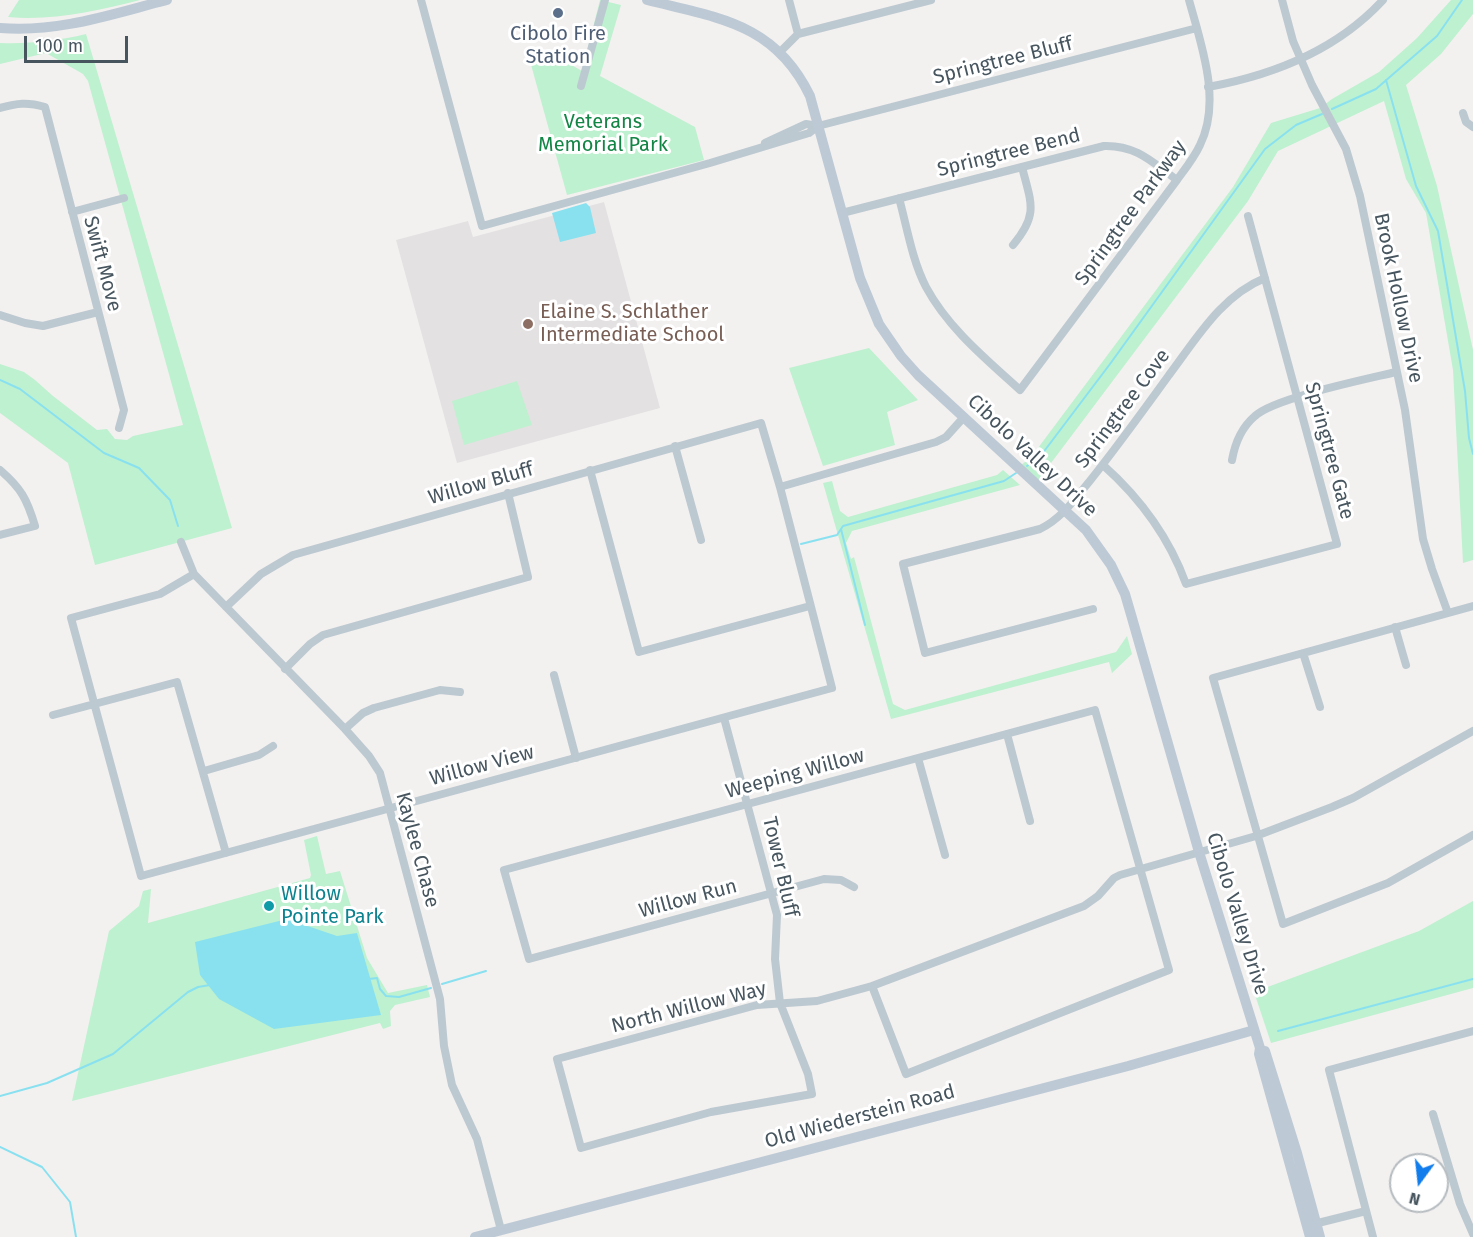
<!DOCTYPE html>
<style>
body{margin:0}
#map{position:relative;width:1473px;height:1237px;overflow:hidden;background:#f3f0f0;font-family:"Fira Sans",sans-serif}
canvas{display:block}
.north{position:absolute;left:1389px;top:1153px;width:60px;height:60px;box-sizing:border-box;background:#fff;border:2px solid #b5bbbf;border-radius:50%;rotate:195deg;font-size:16px;font-weight:700;line-height:24px;text-align:center;color:#47555f}
.north::after{content:'';display:block;margin:auto;width:21px;height:27px;background:#117dec;clip-path:polygon(50% 0,100% 100%,50% 72%,0 100%)}
.scale{position:absolute;left:24px;top:36px;width:104px;height:27px;box-sizing:border-box;border:3px solid #47555f;border-top:0;padding-left:8px;font-size:18px;line-height:21px;white-space:nowrap;color:#47555f;-webkit-text-stroke:4px #fff;paint-order:stroke}
</style>
<div id="map">
<canvas width="1473" height="1237"></canvas>
<div class="north">N</div>
<div class="scale">100 m</div>
</div>
<script>
const context = document.querySelector('canvas').getContext('2d');
context.lineJoin = 'round';
function paint(path, color) {
  context.fillStyle = color;
  context.fill(path, 'evenodd');
}
function trace(path, color, width, dash) {
  context.strokeStyle = color;
  context.lineWidth = width;
  context.lineCap = dash ? 'butt' : 'round';
  context.setLineDash(dash || []);
  context.stroke(path);
}
function write(font, color, halo, rows, align = 'center') {
  context.font = font + ' "Fira Sans",sans-serif';
  context.lineWidth = 6;
  context.setLineDash([]);
  context.textBaseline = 'middle';
  context.strokeStyle = halo;
  context.fillStyle = color;
  for (const [text, x, y, turn = 0] of rows) {
    context.save();
    context.translate(x, y);
    context.rotate((+turn || 0) * Math.PI / 180);
    context.textAlign = isNaN(turn) ? turn : align;
    if (halo) context.strokeText(text, 0, 0);
    context.fillText(text, 0, 0);
    context.restore();
  }
}
const education = new Path2D(`
 M604,202l56,206 -203,55 -61,-223 72,-19 5,16z`);
const green = new Path2D(`
 M19,0h121c-43,11 -88,21 -132,17z
 M600,0l21,5 -21,71 95,51 9,33 -137,35 -37,-134 24,-6 28,16z
 M1451,0h22v14l-32,40 -35,31 31,101 36,164v210l-10,3 -10,-193 -27,-157 -20,-34 -22,-78 -106,50 -30,50 -212,282 -17,-16 13,-11 201,-269 38,-64 49,-15 12,-9 47,-27 38,-34z
 M86,34l146,494 -137,37 -27,-102 -68,-50v-49l24,8 11,8 18,16 44,34 10,-1 8,10 12,1 6,-4 50,-11 -95,-344 -5,-7 -37,-21 -46,11v-21c30,1 57,-2 86,-9z
 M869,348l49,52 -31,12 8,33 -72,21 -34,-98z
 M517,381l15,44 -68,20 -12,-44z
 M1003,470l17,15 -168,46 -6,12 5,16 3,-2 39,147 12,6 211,-58 11,-16 5,18 -20,19 -3,-11 -218,57 -68,-236 9,-2 8,30 8,6 149,-42z
 M317,836l9,38 14,-3 27,87 21,35 39,-8 3,12 -35,8 -5,6 1,15 -8,3 -3,-6 -308,78 37,-170 30,-25 4,-15 8,-2 -3,34 162,-45 1,-3 -7,-35z
 M1473,901v87l-202,55 -17,-51 165,-61z`);
const water = new Path2D(`
 M586,203l4,4 6,26 -36,9 -8,-29z
 M287,919l50,17 20,-3 24,82 -107,14 -55,-30 -19,-24 -5,-33z`);
const stream = new Path2D(`
 M1386,80l30,106 22,45 27,160 4,47 4,16
 M1332,109l44,-20 61,-53 25,-36
 M0,380l20,9 84,64 35,15 31,32 8,26
 M1027,466l12,-8 71,-94 155,-215 31,-24 26,-11
 M841,529l24,96
 M801,544l36,-9 6,-9 161,-45 12,-8
 M369,979l8,-1 3,11 6,7 13,1 32,-9
 M442,984l44,-13
 M1278,1031l195,-52
 M0,1096l47,-13 66,-29 75,-62 10,-5 12,-2
 M0,1147l42,20 28,35 6,35`);
const street = new Path2D(`
 M421,0l61,226 228,-63 99,-30 9,-7
 M789,0l9,34
 M1282,0l11,41 19,44 34,64 14,47 45,214 18,129 9,30 16,44
 M780,52l18,-18 133,-34
 M581,86l24,-86
 M1208,87c66,-12 129,-37 175,-87
 M0,108c17,-5 28,-6 45,-1l79,303 -5,18
 M1463,113l3,9 7,5
 M765,143l41,-19 12,2 379,-98
 M899,198c8,29 13,62 27,89 22,41 60,72 94,103l157,-210c8,-11 17,-22 23,-35 22,-44 1,-101 -11,-145
 M72,212l52,-14
 M842,213l262,-67c32,-1 48,16 73,34
 M1013,245c26,-31 18,-42 9,-78
 M0,315l25,8 18,3 55,-14
 M675,446l26,94
 M1232,460c3,-17 10,-33 23,-44 19,-18 112,-37 141,-44
 M1103,465c37,33 66,72 83,119l151,-40 -89,-328
 M0,470c21,18 27,29 35,56l-35,9
 M590,470l49,182 171,-46
 M780,487l156,-45 10,-5 18,-20
 M181,542l13,32 151,155 24,27 11,17 60,226 4,47 8,39 25,54 24,91
 M194,574l-34,20 -89,24 70,258 691,-188 -52,-201 -19,-64 -468,132 -32,19 -35,33
 M1473,606l-260,72 70,246 105,-41 85,-48
 M1093,609l-168,44 -22,-89 137,-35c21,-10 34,-29 49,-47 28,-35 54,-71 80,-107 28,-37 52,-79 96,-97
 M1395,627l11,38
 M1303,653l17,54
 M285,669l25,-25 13,-9 205,-58 -20,-84
 M554,675l22,83
 M53,715l124,-33 49,171
 M724,718l53,197 -2,44 5,44 28,71 4,20 -101,18 -130,36 -24,-89 200,-54 60,-4 55,-15 212,-80 14,-10 16,-18 6,-3 136,-39 76,-29 21,-9 120,-67
 M345,729l18,-16 11,-5 66,-18 20,2
 M1007,734l23,87
 M918,758l27,97
 M204,771l55,-16 14,-9
 M854,887l-13,-7 -17,-1 -295,80 -25,-89 591,-160 74,260 -263,104 -34,-88
 M1433,1114l27,90 13,30
 M1314,1224l52,-13
 M1373,1237l-44,-167 144,-39`);
const secondary = new Path2D(`
 M647,0c71,18 128,23 163,96l50,182 19,46 22,32 17,19 168,155 25,35 14,29 7,24 67,234 61,196 -1,6 51,183
 M0,28c58,5 112,-14 167,-28
 M1265,1051l32,102 23,84
 M475,1237l653,-171 126,-36`);
const markers = [
 [558,13,6,"#5c6f8a"],
 [528,324,6,"#8d6e63"],
 [269,906,6,"#0f9aa8"]
];
const serviceNames = [
 ["Cibolo Fire",558,34],
 ["Station",558,57]
];
const streetNames = [
 ["Springtree Bluff",1003,61,-14],
 ["Springtree Bend",1009,153,-14],
 ["Springtree Parkway",1131,213,-54],
 ["Swift Move",102,264,75],
 ["Brook Hollow Drive",1398,298,78],
 ["Springtree Cove",1123,409,-53],
 ["Springtree Gate",1329,451,75],
 ["Cibolo Valley Drive",1032,456,43],
 ["Willow Bluff",481,484,-16],
 ["Willow View",482,766,-15],
 ["Weeping Willow",795,774,-15],
 ["Kaylee Chase",417,850,75],
 ["Tower Bluff",780,867,77],
 ["Willow Run",688,899,-15],
 ["Cibolo Valley Drive",1237,914,73],
 ["North Willow Way",689,1008,-14],
 ["Old Wiederstein Road",860,1117,-15]
];
const parkNames = [
 ["Veterans",603,122],
 ["Memorial Park",603,145]
];
const educationNames = [
 ["Elaine S. Schlather",540,312],
 ["Intermediate School",540,335]
];
const cultureNames = [
 ["Willow",281,894],
 ["Pointe Park",281,917]
];
paint(education, '#e4e1e2');
paint(green, '#bef1cf');
paint(water, '#89e1f0');
trace(stream, '#89e1f0', 2);
trace(street, '#bdc9d0', 8);
trace(secondary, '#bdcad5', 10);
for (const [x, y, r, color] of markers) {
  const dot = new Path2D();
  dot.arc(x, y, r, 0, 2 * Math.PI);
  context.fillStyle = color;
  context.fill(dot);
  trace(dot, '#fff', 2);
}
write('20px', '#4e5e75', '#fff', serviceNames);
write('20px', '#47555f', '#fff', streetNames);
write('20px', '#138545', '#fff', parkNames);
write('20px', '#785e54', '#fff', educationNames, 'left');
write('20px', '#0d838f', '#fff', cultureNames, 'left');
</script>
